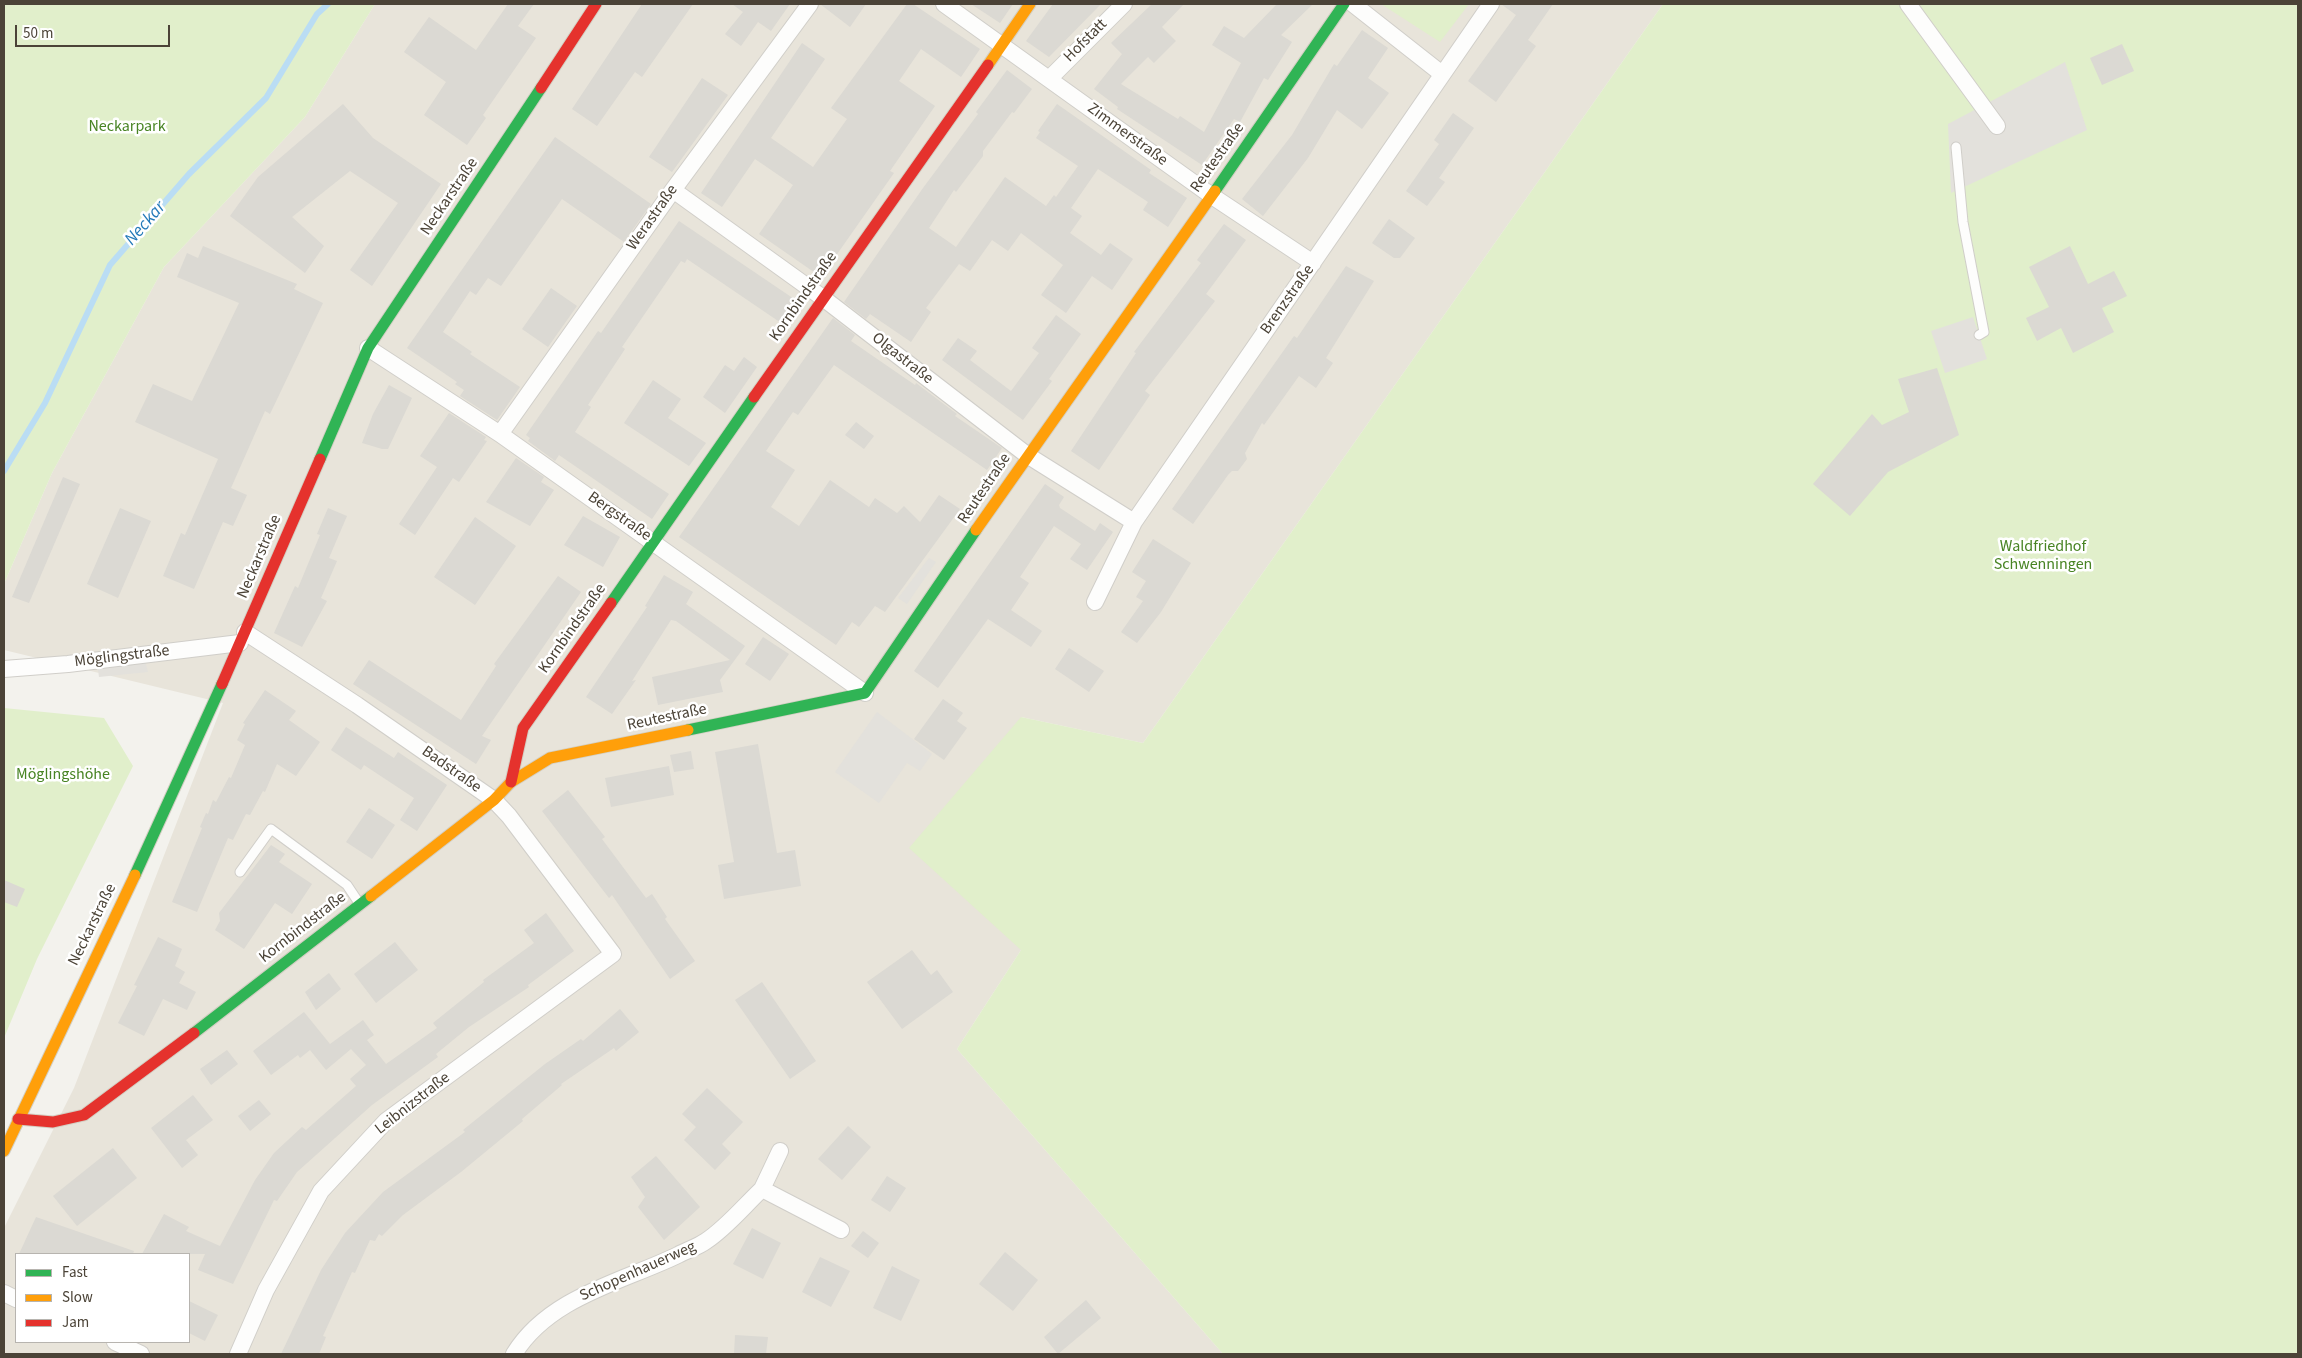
<!DOCTYPE html>
<meta charset="utf-8">
<style>
body{margin:0}
#map{position:relative;width:2302px;height:1358px;overflow:hidden;background:#f3f2ed;font-family:"Source Sans 3",sans-serif}
canvas{display:block}
.frame{position:absolute;inset:0;border:5px solid #4b4337;pointer-events:none}
.legend{position:absolute;left:15px;top:1253px;width:175px;height:90px;box-sizing:border-box;background:#fff;border:1px solid #b7b4af;margin:0;padding:6px 9px;list-style:none;font-size:15px;color:#4b4337}
.legend li{display:flex;align-items:center;gap:10px;height:25px}
.legend b{width:25px;border:1px solid #b7b4af}
.scale{position:absolute;left:15px;top:25px;width:155px;height:22px;box-sizing:border-box;border:2px solid #4b4337;border-top:0;padding-left:6px;font-size:15px;line-height:18px;white-space:nowrap;color:#4b4337;-webkit-text-stroke:4px #fff;paint-order:stroke}
</style>
<div id="map">
<canvas width="2302" height="1358"></canvas>
<div class="frame"></div>
<ul class="legend">
<li><b style="height:6px;background:#30b455"></b>Fast</li>
<li><b style="height:6px;background:#ff9f0a"></b>Slow</li>
<li><b style="height:6px;background:#e5322d"></b>Jam</li>
</ul>
<div class="scale">50 m</div>
</div>
<script>
const context = document.querySelector('canvas').getContext('2d');
context.lineJoin = 'round';
function paint(path, color) {
  context.fillStyle = color;
  context.fill(path, 'evenodd');
}
function trace(path, color, width, dash) {
  context.strokeStyle = color;
  context.lineWidth = width;
  context.lineCap = dash ? 'butt' : 'round';
  context.setLineDash(dash || []);
  context.stroke(path);
}
function write(font, color, halo, rows, align = 'center') {
  context.font = font + ' "Source Sans 3",sans-serif';
  context.lineWidth = 5;
  context.setLineDash([]);
  context.textBaseline = 'middle';
  context.strokeStyle = halo;
  context.fillStyle = color;
  for (const [text, x, y, turn = 0] of rows) {
    context.save();
    context.translate(x, y);
    context.rotate((+turn || 0) * Math.PI / 180);
    context.textAlign = isNaN(turn) ? turn : align;
    if (halo) context.strokeText(text, 0, 0);
    context.fillText(text, 0, 0);
    context.restore();
  }
}
const residential = new Path2D(`
 M375,4h1288l-520,739 -122,-26v233l-64,99 266,305h-1219v-126l70,-140 149,-385 -219,-53v-66l48,-111 112,-206 141,-150zM16,1254h173v88h-173z`);
const green = new Path2D(`
 M4,4h371l-70,113 -141,150 -112,206 -48,111z
 M1381,4h88l-29,38z
 M1663,4h635v1350h-1075l-266,-305 64,-99 -112,-102 112,-131 122,26z
 M4,708l100,10 29,48 -96,193 -33,79z`);
const parking = new Path2D(`
 M2065,62l22,68 -136,63 -3,-69z
 M1973,317l14,42 -42,14 -14,-42z
 M929,558l7,4 -29,42 -9,-6z
 M144,657l4,15 -49,5 -2,-14z
 M877,712l55,42 -12,17 -13,-8 -28,40 -44,-31z`);
const stream = new Path2D(`
 M4,471l41,-68 65,-138 79,-91 77,-76 51,-84 11,-10`);
const building = new Path2D(`
 M508,4h26l-16,22 18,12 -53,77 3,3 -19,27 -43,-30 22,-33 -42,-30 25,-35 47,33z
 M642,4h51l-51,73 -7,-5 -38,54 -25,-17z
 M732,4h58l-19,27 -13,-9 -17,24 -16,-12 18,-22z
 M820,4h46l-16,23z
 M907,4h6l67,45 -19,28 -40,-28 -22,32 36,25 -45,65 4,2 -73,104 -62,-43 34,-49 -38,-26 -33,48 -21,-14 101,-150 23,16 -54,79 42,29 34,-48 -16,-11z
 M971,4h42l-13,19z
 M1053,4h48l-52,53 -23,-16z
 M1152,4h32l-22,23 14,14 -22,22 -6,-6 -27,27 57,35 2,-3 24,16 37,-69 -29,-18 12,-19 20,12 33,-34h36l-32,31 11,7 -24,38 -4,-2 -24,44 -6,-3 -32,46 -85,-56 1,-2 -24,-18 28,-35 -11,-11z
 M1501,4h52l-25,36 8,6 -40,56 -28,-21 48,-66z
 M1362,30l26,18 -20,30 21,15 -27,36 -25,-19 -29,48 -45,58 -21,-17 50,-64 42,-71 3,2z
 M2122,44l12,27 -32,14 -12,-27z
 M1007,70l25,19 -18,24 -2,-1 -29,39v5l-27,36 -2,-2 -25,38 27,19 49,-70 41,29 8,-11 2,2 22,-31 -42,-28 4,-6 -2,-1 19,-27 94,66 -2,3 38,25 -19,29 -25,-17 5,-8 -50,-33 -27,39 11,8 -12,17 31,22 9,-12 23,16 -21,31 -20,-14 -26,37 -25,-18 22,-30 -42,-32 -13,18 -16,-11 -22,31 -11,-7 -33,44 5,4 -20,30 -41,-28 -4,5 -22,-17 79,-114 55,-74 -2,-2z
 M702,78l26,17 -56,77 -23,-15z
 M343,104l30,34 68,46 -69,102 -22,-16 48,-67 -48,-32 -58,46 32,29 -19,27 -75,-57 28,-39z
 M1453,113l21,15 -35,50 6,4 -18,24 -21,-15 33,-47 -5,-4z
 M555,137l96,67 -27,38 -62,-43 -61,87 -13,-8 -12,17 -6,-4 -27,41 29,20 -2,2 50,33 -23,33 -37,-24 4,-6 -9,-6 2,-2 -50,-34z
 M1389,219l26,19 -15,20h-6l-22,-15z
 M679,221l124,84 -16,22 -100,-68 -2,4 -4,-2 -59,86 3,2 -37,56 3,2 -16,25 94,62 -17,25 -93,-64 -4,6 -27,-20 2,-3 -4,-3 72,-104 3,2z
 M1224,224l22,16 -40,54 9,7 -70,90 5,4 -51,75 -28,-19 65,-98 -2,-1 67,-89 -4,-3z
 M203,246l94,38 -3,5 29,14 -53,111 -5,-3 -34,77 16,7 -14,31 -10,-4 -29,67 -31,-13 18,-43 4,2 33,-76 -83,-37 18,-38 39,17 47,-98 -62,-26 10,-24 11,5z
 M2070,246l18,38 26,-13 13,25 -25,12 12,24 -41,21 -12,-25 -24,13 -11,-23 23,-11 -20,-40z
 M1346,266l28,15 -48,77 7,5 -17,25 -17,-12 -35,49 -2,-2 -17,30 2,6 -9,12h-6l-4,4 -35,49 -21,-15 105,-149 17,-24 3,2z
 M551,288l26,18 -29,41 -26,-18z
 M1056,315l25,19 -32,45 3,2 -29,39 -81,-60 16,-22 19,13 -7,9 41,31 28,-38 -7,-5z
 M833,318l22,17 -4,6 64,44 1,-2 41,31 -2,2 47,32 -15,22 -153,-105 -36,50 -5,-3 -27,39 29,19 -24,37 28,19 31,-46 39,27 6,-9 22,15 7,-7 16,16 19,-27 21,14 -75,103 -10,-6 -16,21 -7,-5 -16,23 -157,-108z
 M744,357l13,10 -32,46 -22,-16 22,-32 9,6z
 M1937,368l22,67 -71,37 -38,44 -37,-32 59,-70 10,11 27,-13 -11,-33z
 M653,380l28,19 -13,19 38,25 -17,23 -65,-43z
 M389,385l23,13 -24,51h-6l-20,-6 11,-29z
 M449,413l37,24 -2,3 3,1 -28,41 -6,-4 -38,57 -16,-11 38,-57 -17,-11z
 M856,422l18,14 -10,13 -19,-14z
 M516,458l28,19 -3,5 13,8 -24,36 -44,-24z
 M63,477l17,7 -51,119 -17,-6z
 M1045,484l19,13 -5,8 1,3 35,23 5,-8 13,9 -26,38 -17,-11 11,-15 -27,-18 -34,51 9,6 -18,27 31,21 -11,16 -43,-28 -50,69 -24,-17z
 M120,508l31,13 -33,77 -31,-14z
 M328,508l19,8 -18,42 8,3 -16,37 6,3 -25,46 -28,-14 21,-47 3,2 22,-53 -3,-1z
 M583,516l37,21 -17,30 -39,-22z
 M475,517l41,29 -41,59 -41,-28z
 M1153,539l38,24 -30,49 -24,31 -16,-11 22,-31 -7,-4 10,-16 -14,-9z
 M664,575l29,17 -7,12 59,42 -25,34 3,12 -65,13 -6,-28 78,-17 -54,-39 -5,-1 -39,61 4,-1 -24,34 -26,-17 61,-90 -2,-1z
 M558,576l23,16 -99,144 9,4 -15,24 -123,-80 16,-24 92,60 35,-54 -2,-2z
 M763,637l26,17 -19,27 -25,-17z
 M1069,648l35,23 -15,21 -34,-23z
 M265,690l31,21 -7,9 31,22 -24,34 -19,-12 -12,28 -2,-1 -13,24 -4,-1 -13,26 -5,-2 -31,74 -25,-10 30,-74 -2,-1 6,-14 2,1 5,-14 3,2 13,-25 2,1 14,-33 -8,-5 8,-16 -2,-1z
 M943,699l20,14 -6,8 10,7 -23,32 -30,-21z
 M346,727l48,31 4,-6 49,33 -30,46 -17,-11 14,-22 -50,-33 -3,5 -30,-20z
 M758,744l19,109 18,-3 6,36 -77,13 -6,-34 16,-3 -19,-110z
 M691,751l3,18 -20,3 -4,-17z
 M669,766l5,29 -63,12 -6,-29z
 M568,790l37,47 -3,2 44,59 6,-4 15,23 -2,2 30,42 -25,18 -58,-84 -3,3 -67,-87z
 M369,808l26,17 -23,34 -26,-17z
 M271,845l14,9 -6,8 33,22 -20,30 -17,-11 -31,46 -29,-19 5,-9 -1,-8z
 M4,880l21,9 -8,18 -13,-5z
 M546,913l28,38 -46,34 1,2 -60,40 -33,27 2,3 -66,48 -75,67 -20,29 -3,-1 -41,84 -35,-14 7,-16h-63l22,-40 25,13 -3,4 34,15 35,-66 19,-27 28,-26 4,3 50,-44 -6,-7 16,-14 -15,-16 -25,21 -16,-20 -10,8 -2,-3 -27,20 -18,-24 51,-39 26,32 33,-24 11,15 -7,5 19,24 51,-36 -4,-5 51,-41 -1,-2 51,-37 -10,-13z
 M158,937l24,12 -7,17 10,6 -6,11 17,9 -9,18 -24,-11 -19,37 -26,-13 19,-37 -3,-1z
 M395,942l23,28 -42,33 -22,-29z
 M912,950l19,25 6,-5 16,22 -51,37 -35,-47z
 M329,973l12,16 -25,21 -11,-18z
 M762,982l54,79 -26,18 -55,-79z
 M620,1009l19,23 -23,19 -2,-3 -53,36 1,1 -40,34 1,2 -62,51 -58,43 -21,21 -3,-2 -4,7 -5,-1 -15,33 -3,-1 -29,64 3,1 -7,17h-38l40,-84 24,-37 38,-41 82,-60 -2,-2 82,-66 36,-25 2,2z
 M227,1050l11,14 -27,21 -11,-16z
 M707,1088l36,34 -21,22 9,9 -16,17 -31,-30 12,-13 -14,-13z
 M193,1095l20,25 -27,20 12,15 -16,13 -31,-40z
 M259,1100l12,14 -21,17 -12,-15z
 M848,1126l23,21 -29,33 -24,-21z
 M113,1148l24,30 -60,48 -24,-30z
 M656,1156l44,51 -36,33 -26,-33 7,-10 -14,-20z
 M887,1176l19,12 -16,24 -19,-12z
 M36,1217l98,34 -1,3h-114z
 M752,1228l29,15 -18,36 -30,-15z
 M863,1231l16,12 -11,15 -17,-12z
 M1005,1252l33,28 -25,31 -34,-27z
 M820,1257l30,14 -19,36 -29,-15z
 M892,1266l28,14 -19,41 -28,-13z
 M1086,1300l15,18 -43,36 -14,-17z
 M189,1301l29,14 -13,26 -16,-8z
 M735,1335l33,2 -2,17h-32z`);
const lane = new Path2D(`
 M1956,147l7,75 21,110 -5,3
 M240,872l31,-43 76,56 12,18`);
const street = new Path2D(`
 M944,4l268,192 101,67
 M1353,4l89,70
 M1908,4l89,122
 M1049,79l75,-75
 M673,190l150,108 204,157 107,67
 M368,348l132,86 365,259
 M500,434l173,-244 137,-186
 M1095,602l39,-80 357,-518
 M4,669l64,-5 172,-21
 M762,1189l18,-38
 M4,1293l12,6
 M115,1342l26,12
 M238,1354l28,-64 55,-99 65,-70 227,-167 -104,-138 -15,-16 -137,-95 -112,-73
 M514,1354c35,-57 108,-72 164,-99 9,-5 20,-8 28,-14 20,-13 38,-35 56,-52l79,41`);
const fast = new Path2D(`
 M1215,191l129,-187
 M320,459l48,-111 173,-260
 M611,603l143,-206
 M688,730l177,-37 111,-163
 M135,875l87,-191
 M194,1033l177,-137`);
const slow = new Path2D(`
 M988,65l42,-61
 M976,530l239,-339
 M371,896l123,-96 17,-18 39,-24 138,-28
 M4,1151l131,-276`);
const jam = new Path2D(`
 M541,88l55,-84
 M754,397l234,-332
 M222,684l98,-225
 M511,782l12,-54 88,-125
 M18,1119l35,3 31,-7 110,-82`);
const streetNames = [
 ["Hofstatt",1086,41,-45],
 ["Zimmerstraße",1127,135,36],
 ["Reutestraße",1218,158,-55],
 ["Neckarstraße",450,197,-56],
 ["Werastraße",653,218,-55],
 ["Kornbindstraße",804,297,-55],
 ["Brenzstraße",1288,300,-55],
 ["Olgastraße",902,359,38],
 ["Reutestraße",985,489,-56],
 ["Bergstraße",619,517,35],
 ["Neckarstraße",260,557,-67],
 ["Kornbindstraße",573,629,-55],
 ["Möglingstraße",122,657,-7],
 ["Reutestraße",667,718,-12],
 ["Badstraße",451,770,35],
 ["Neckarstraße",93,925,-64],
 ["Kornbindstraße",303,928,-38],
 ["Leibnizstraße",413,1104,-38],
 ["Schopenhauerweg",638,1272,-24]
];
const parkNames = [
 ["Neckarpark",127,127],
 ["Waldfriedhof",2043,547],
 ["Schwenningen",2043,565],
 ["Möglingshöhe",63,775]
];
const waterNames = [
 ["Neckar",146,224,-49]
];
paint(residential, '#e8e4da');
paint(green, '#e1efcb');
paint(parking, '#e3e1dc');
trace(stream, '#baddf4', 6);
paint(building, '#dbd9d3');
trace(lane, '#d0cec9', 11);
trace(street, '#d0cec9', 18);
trace(fast, '#d3cfc3', 13);
trace(slow, '#d3cfc3', 13);
trace(jam, '#d3cfc3', 13);
trace(lane, '#fdfdfc', 9);
trace(street, '#fdfdfc', 16);
trace(fast, '#30b455', 11);
trace(slow, '#ff9f0a', 11);
trace(jam, '#e5322d', 11);
write('16px', '#4b4337', '#fff', streetNames);
write('16px', '#488424', '#fff', parkNames);
write('italic 18px', '#247ab9', '#fff', waterNames);
</script>
